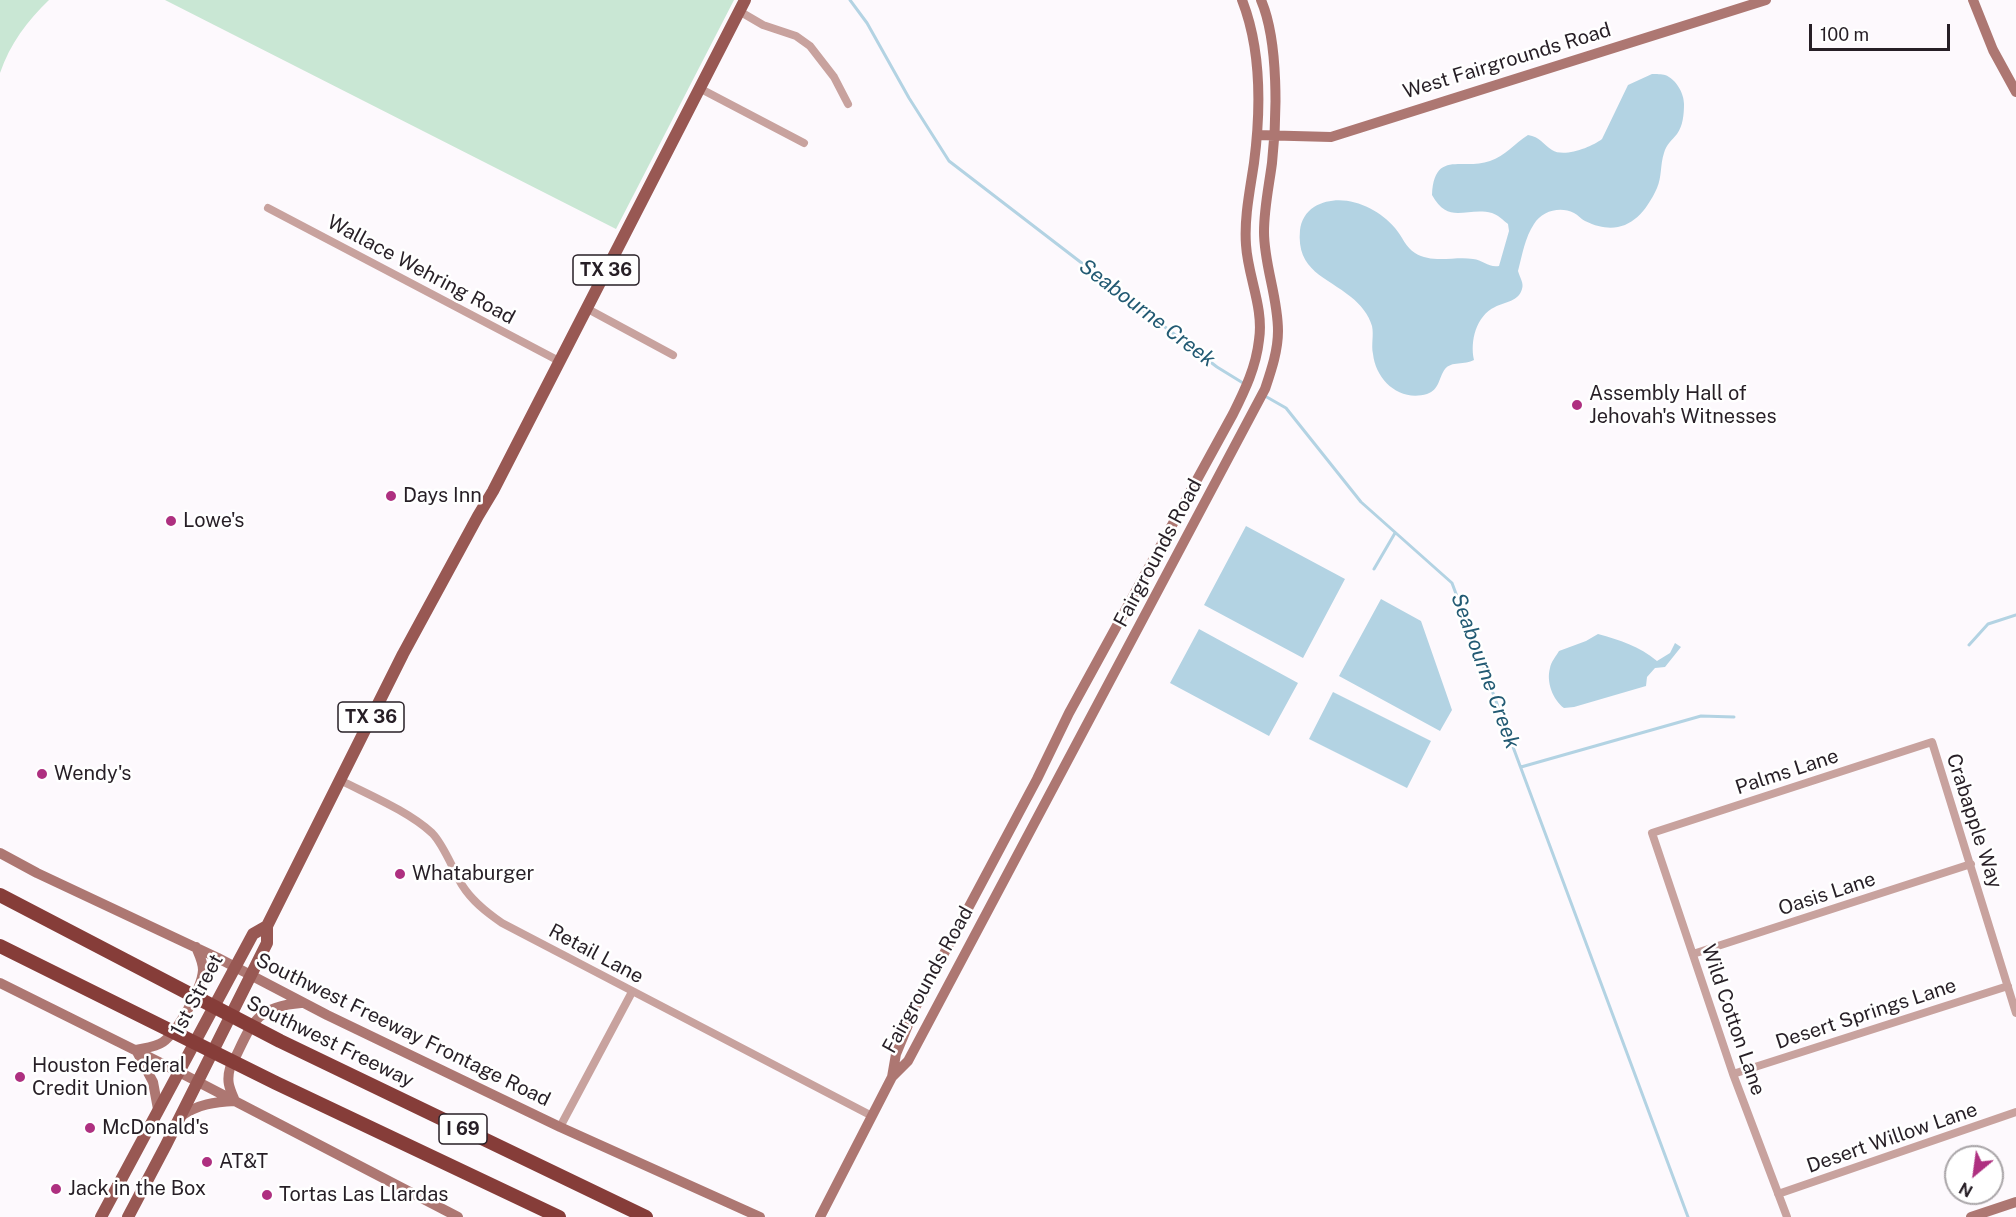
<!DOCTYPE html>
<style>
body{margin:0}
#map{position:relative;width:2016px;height:1217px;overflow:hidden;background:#fdf9fd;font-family:"Public Sans",sans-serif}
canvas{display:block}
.north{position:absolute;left:1944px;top:1145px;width:60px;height:60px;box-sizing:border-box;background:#fff;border:2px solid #a9a5a8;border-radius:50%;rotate:209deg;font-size:16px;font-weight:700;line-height:24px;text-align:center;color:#271f26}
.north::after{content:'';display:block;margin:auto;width:21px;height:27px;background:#ae3080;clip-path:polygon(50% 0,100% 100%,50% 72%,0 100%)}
.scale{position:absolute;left:1809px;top:24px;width:141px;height:27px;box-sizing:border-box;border:3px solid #271f26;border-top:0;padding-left:8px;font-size:18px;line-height:21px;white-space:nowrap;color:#271f26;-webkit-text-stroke:4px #fff;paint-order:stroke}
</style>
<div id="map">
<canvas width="2016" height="1217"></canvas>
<div class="north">N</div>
<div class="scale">100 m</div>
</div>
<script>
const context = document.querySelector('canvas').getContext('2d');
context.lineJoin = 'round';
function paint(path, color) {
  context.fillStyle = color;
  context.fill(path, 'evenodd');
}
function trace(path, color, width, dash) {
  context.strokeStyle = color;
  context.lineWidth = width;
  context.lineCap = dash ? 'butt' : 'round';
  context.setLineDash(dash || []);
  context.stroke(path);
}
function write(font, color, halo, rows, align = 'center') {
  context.font = font + ' "Public Sans",sans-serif';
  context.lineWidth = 5;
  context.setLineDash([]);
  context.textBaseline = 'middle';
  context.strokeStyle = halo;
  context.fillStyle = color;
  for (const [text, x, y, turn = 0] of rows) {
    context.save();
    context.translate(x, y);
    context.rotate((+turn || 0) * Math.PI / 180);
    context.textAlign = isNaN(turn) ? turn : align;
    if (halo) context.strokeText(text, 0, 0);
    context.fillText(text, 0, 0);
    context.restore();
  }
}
const green = new Path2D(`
 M0,0h49c-22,21 -39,44 -49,73z
 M165,0h569l-118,229z`);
const water = new Path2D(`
 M1652,74c4,0 10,0 13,1 11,4 19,18 19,29 0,10 -1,22 -7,30 -5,6 -11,11 -13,19 -4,12 -2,24 -7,35 -15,33 -37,50 -72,33 -4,-2 -7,-6 -11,-8 -14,-7 -32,-2 -40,11 -9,13 -12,32 -16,47 2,7 6,12 4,18 -3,12 -17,13 -27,18 -19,9 -25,34 -21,53 -9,5 -23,1 -29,9 -7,10 -5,20 -18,25 -28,8 -51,-14 -54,-40 -2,-9 1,-19 -1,-28 -3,-11 -12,-22 -21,-29 -24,-20 -55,-26 -51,-67 1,-9 6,-18 14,-23 27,-16 62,-1 81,21 7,8 11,20 20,25 17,11 40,3 58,6 10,1 16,9 26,7l10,-35 -1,-7c-5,-4 -10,-9 -16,-11 -25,-7 -43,13 -60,-18 2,-46 31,-24 58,-34 15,-5 25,-18 38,-26 12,2 15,9 24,15 12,8 40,-3 50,-11l26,-54z
 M1246,526l99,53 -42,79 -99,-53z
 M1381,599l40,22 31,89 -12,21 -101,-55z
 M1199,629l99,54 -29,53 -99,-53z
 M1598,634c22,6 41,12 59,27l13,-8 5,-10 6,4 -16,20 -10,1 -8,9 -1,9 -72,21 -10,1c-11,-8 -18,-26 -14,-40 1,-6 6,-12 9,-17l27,-10z
 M1333,692l98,49 -24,47 -98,-49z`);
const stream = new Path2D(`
 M850,0l17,23 42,75 40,63 268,206 26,16
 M1265,396l21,12 75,94 91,81 236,634
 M1374,569l21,-36
 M1969,645l19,-21 28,-9
 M1521,767l180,-51 33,1`);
const street = new Path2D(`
 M739,11l24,14 33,11 14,10 24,31 14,27
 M701,89l103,54
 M268,208l291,153
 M586,308l87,47
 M340,780c29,15 68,31 92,53 12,12 21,37 30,52 10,16 24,27 40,38l370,193
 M1693,954l278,-90
 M1733,1074l275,-88
 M560,1127l72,-135
 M1778,1194l238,-82
 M1787,1217l-54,-143 -81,-241 280,-91 84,271`);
const secondary = new Path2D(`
 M1973,0l20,50 23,42
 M1257,135l74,2 435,-137
 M0,853l37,20 181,85 109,57 233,112 200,90
 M0,983l179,89 279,145
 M892,1077l4,-23 19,-46 122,-229 32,-66 164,-299c12,-24 23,-47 26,-74 5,-32 -11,-63 -13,-95 -2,-27 4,-55 8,-82 7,-54 8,-112 -12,-163
 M158,1109l-5,-27 -17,-32c9,-2 20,-3 27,-8 15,-11 39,-54 40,-72 0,-8 -4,-16 -7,-23
 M181,1116c18,-12 33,-14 54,-15 -5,-12 -9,-19 -5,-33 21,-40 21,-61 71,-65
 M820,1217l72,-140 16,-16 357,-672c6,-18 13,-38 13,-58 0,-34 -14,-66 -14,-99 0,-24 5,-46 8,-69 5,-44 7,-121 -11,-163
 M1971,1217l45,-15`);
const primary = new Path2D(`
 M101,1217l152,-283 14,-8
 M128,1217l38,-72 101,-202v-17l136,-272 75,-138 15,-25 252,-491`);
const highway = new Path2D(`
 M0,895l280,146 366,176
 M0,946l276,137 283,134`);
const markers = [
 [1577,405,6,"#ae3080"],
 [391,496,6,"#ae3080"],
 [171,521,6,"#ae3080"],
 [42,774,6,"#ae3080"],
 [400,874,6,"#ae3080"],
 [20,1077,6,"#ae3080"],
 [90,1128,6,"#ae3080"],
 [207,1162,6,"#ae3080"],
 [56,1189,6,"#ae3080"],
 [267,1195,6,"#ae3080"]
];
const shields = [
 [606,270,66],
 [371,717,66],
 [463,1129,48]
];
const shieldNames = [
 ["TX 36",606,270],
 ["TX 36",371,717],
 ["I 69",463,1129]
];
const streetNames = [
 ["West Fairgrounds Road",1507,61,-17],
 ["Wallace Wehring Road",421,270,28],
 ["Fairgrounds Road",1158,553,-62],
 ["Palms Lane",1787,772,-18],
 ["Crabapple Way",1974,821,72],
 ["Oasis Lane",1827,894,-18],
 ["Retail Lane",596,954,28],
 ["Fairgrounds Road",928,980,-61],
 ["1st Street",197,995,-62],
 ["Desert Springs Lane",1866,1014,-18],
 ["Wild Cotton Lane",1733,1020,71],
 ["Southwest Freeway Frontage Road",403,1030,26],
 ["Southwest Freeway",330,1042,26],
 ["Desert Willow Lane",1892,1138,-19]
];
const poiNames = [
 ["Assembly Hall of",1589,394],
 ["Jehovah's Witnesses",1589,417],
 ["Days Inn",403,496],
 ["Lowe's",183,521],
 ["Wendy's",54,774],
 ["Whataburger",412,874],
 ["Houston Federal",32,1066],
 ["Credit Union",32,1089],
 ["McDonald's",102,1128],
 ["AT&T",219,1162],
 ["Jack in the Box",68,1189],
 ["Tortas Las Llardas",279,1195]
];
const waterNames = [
 ["Seabourne Creek",1147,313,37],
 ["Seabourne Creek",1485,671,70]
];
paint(green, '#c9e7d4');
paint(water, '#b3d3e3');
trace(stream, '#b3d3e3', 3);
trace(street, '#c8a29e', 8);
trace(secondary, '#ad7772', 10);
trace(primary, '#985853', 12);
trace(highway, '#863d39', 14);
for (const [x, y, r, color] of markers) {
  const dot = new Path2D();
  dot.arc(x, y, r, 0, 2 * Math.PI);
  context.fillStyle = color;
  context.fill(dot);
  trace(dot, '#fff', 2);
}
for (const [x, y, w] of shields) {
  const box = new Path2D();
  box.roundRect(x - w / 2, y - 15, w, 30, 4.5);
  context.fillStyle = '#fff';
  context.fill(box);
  trace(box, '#271f26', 1.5);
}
write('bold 18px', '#271f26', null, shieldNames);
write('20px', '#271f26', '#fff', streetNames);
write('20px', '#271f26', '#fff', poiNames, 'left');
write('italic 21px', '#225a73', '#fff', waterNames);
</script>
